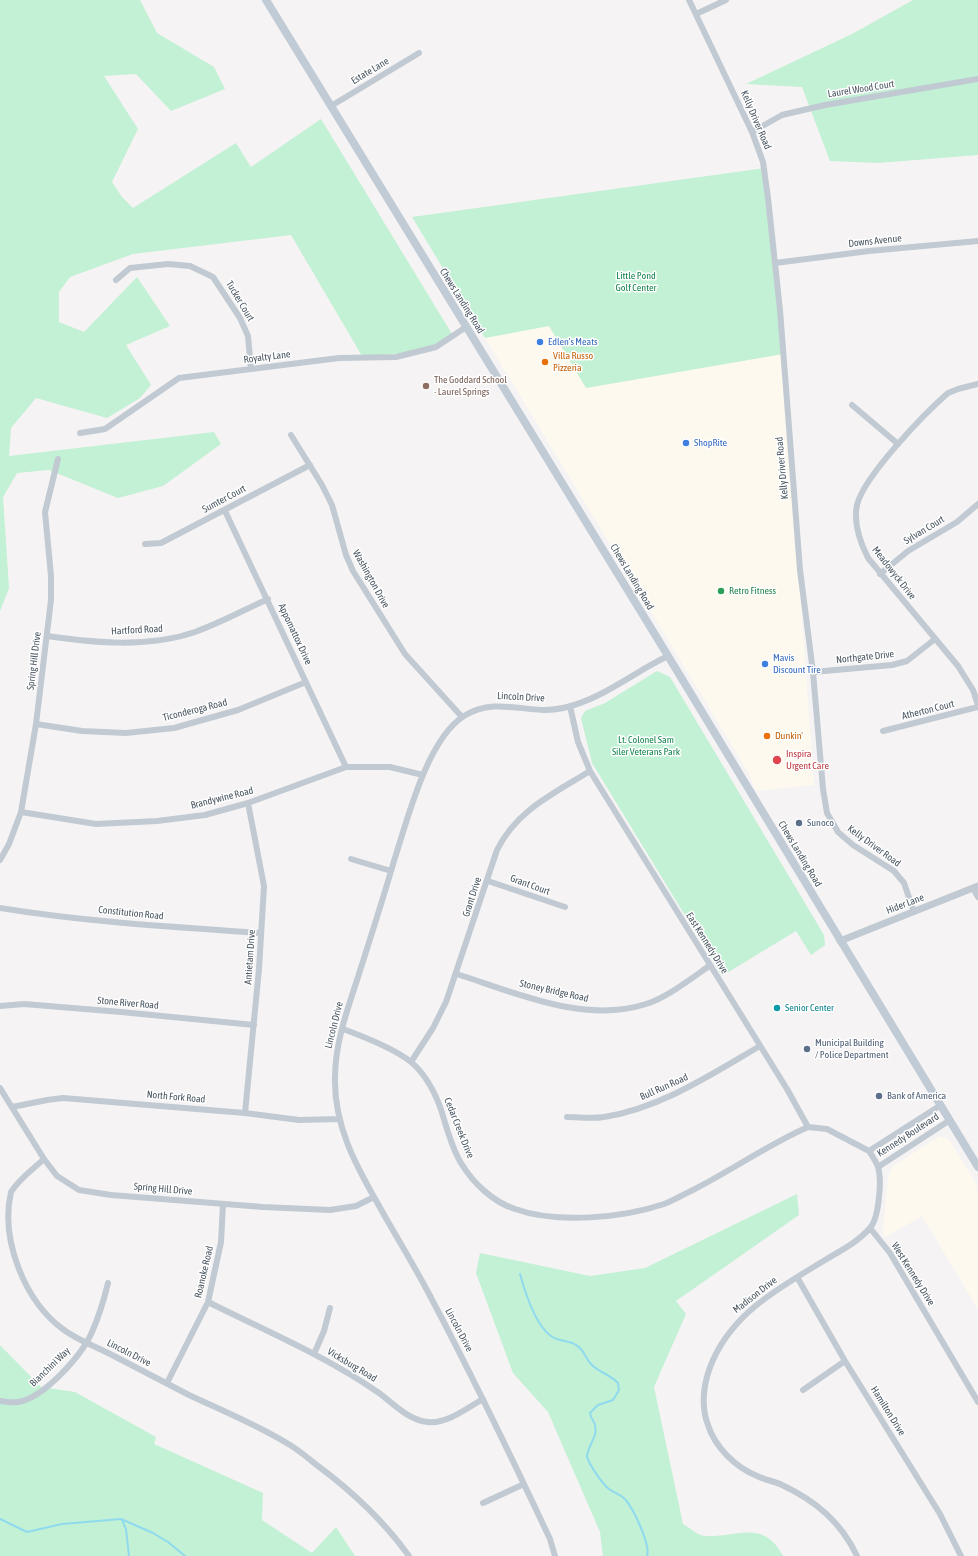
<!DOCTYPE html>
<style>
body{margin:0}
canvas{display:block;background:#f5f3f3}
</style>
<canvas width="978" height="1556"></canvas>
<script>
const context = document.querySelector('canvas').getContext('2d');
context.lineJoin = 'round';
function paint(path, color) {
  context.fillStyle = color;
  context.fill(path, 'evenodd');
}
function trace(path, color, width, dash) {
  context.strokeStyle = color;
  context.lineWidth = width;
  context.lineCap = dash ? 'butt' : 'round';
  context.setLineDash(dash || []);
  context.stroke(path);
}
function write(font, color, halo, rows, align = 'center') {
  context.font = font + ' "Asap Condensed",sans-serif';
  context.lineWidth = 3;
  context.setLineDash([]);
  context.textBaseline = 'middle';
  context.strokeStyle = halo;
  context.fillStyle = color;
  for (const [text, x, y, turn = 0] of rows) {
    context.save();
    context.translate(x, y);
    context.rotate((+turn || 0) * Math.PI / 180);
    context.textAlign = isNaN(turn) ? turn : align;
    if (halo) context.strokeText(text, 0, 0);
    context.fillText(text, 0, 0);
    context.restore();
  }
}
const commercial = new Path2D(`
 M549,326l38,62 196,-34 31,431 -58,6 -8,-19 -263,-434z
 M940,1136l7,2 3,3 28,46v122l-56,-93 -38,22 -1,-7 5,-54 4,-9 4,-4z`);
const green = new Path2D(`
 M0,0h140l17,33 57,34 11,22 -54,22 -35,-37 -32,2 34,53 -26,53 10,15 11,11 103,-65 15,24 70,-48 131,215 -30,18 -60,4 -71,-121 -158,19 -63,23 -11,15v30l25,10 53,-55 33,49 -44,19 25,40 -11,13 -33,20 -71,-20 -25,30 -2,28 205,-24 7,12 -58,42 -45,12 -69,-28 -32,3 -14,24 6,91 -9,23z
 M913,0h65v155l-100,8 -48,-2 -28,-74 -56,-3 106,-50z
 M765,168l18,186 -197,34 -37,-62 -64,12 -73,-121z
 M657,671l13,6 154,258 1,10 -14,10 -15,-24 -74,45 -130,-213 -11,-45 4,-7 20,-8z
 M797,1194l2,21 -123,86 10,13 -32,73 29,137c6,3 15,12 22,12 31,2 58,-18 78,20h-180l-3,-24 -52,-120 -35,-39 -37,-100 4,-20 110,23 55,-8z
 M0,1345l41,42 34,5 81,45 -2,7 109,49 -1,27 50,33 24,-26 19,29h-355z`);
const stream = new Path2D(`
 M520,1274c5,18 15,51 31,62 8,6 18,4 25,9 8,4 9,13 15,19 7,8 20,11 27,19l1,7 -6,10 -15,5 -8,8c0,5 4,7 5,12 3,12 -7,20 -8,31 1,7 16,29 22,33 5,4 11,5 16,10 8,9 26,46 22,57
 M0,1519l27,13 35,-8 59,-5 32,14 15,9 17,14
 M122,1520l4,9 3,27`);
const minor = new Path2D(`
 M689,0l63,132 11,30 5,36 12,112 20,260 13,102 10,117 4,24 11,19 15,13 41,26 10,12 10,29
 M696,14l30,-14
 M331,106l88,-53
 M752,132l30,-17 43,-10 153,-26
 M775,263l94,-12 109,-10
 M116,280l14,-12 38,-4 22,2 23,11 27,41 8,18 3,33
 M978,384l-20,5 -10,4c-23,20 -84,83 -91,112 -4,18 3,37 11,53l90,108 15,24 5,15
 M852,405l46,39
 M80,433l25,-4 74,-51 160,-20 57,-1 40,-10 30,-20
 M291,435l31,50 10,20 14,50 7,16 52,83 57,63
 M225,511l121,256
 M145,544l16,-1 149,-78
 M880,574l28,-23 49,-29 21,-18
 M47,636c48,7 102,12 148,-4 25,-9 49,-22 73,-33
 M813,672l79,-7 15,-4 28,-22
 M570,706l8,36 12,29 197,318 21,38 19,2 42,22
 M36,724l46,7 44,2 48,-5 64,-18 68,-28
 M883,731l95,-24
 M21,812l75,12 61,-3 48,-6 43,-12 98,-36h44l33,8
 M351,859l40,12
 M0,860l9,-16 12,-32 15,-88 15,-124v-24l-6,-64 13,-53
 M488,881l77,26
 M973,888l5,9
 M0,908c86,14 174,19 261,25
 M457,974c59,19 127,50 189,30 20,-6 46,-26 63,-38
 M0,1006l24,-2 97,8 133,13
 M343,1029c19,7 52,20 68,33 12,10 22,27 28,42 7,19 11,41 22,59 12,20 32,39 54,46 42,15 108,9 149,-5 9,-3 18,-9 27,-13 40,-20 76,-46 117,-64
 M411,1062l22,-34 13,-26 51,-152c20,-40 56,-56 93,-79
 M0,1088l44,71 13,17 22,14 32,5 152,12 67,3 26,-4 18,-9
 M12,1107l35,-7 16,-2 182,15 54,7 40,-1
 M245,1113l14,-144 5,-83 -16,-83
 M567,1117c12,0 25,2 37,0 57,-9 106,-42 156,-71
 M869,1151l72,-46
 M44,1159c-11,10 -25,20 -33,33 -11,48 14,110 53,138 15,11 33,17 50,26 25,13 50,26 75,39 34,16 69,30 101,50 10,6 19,14 28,21 35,26 65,54 91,90
 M878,1167l72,-47
 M870,1228l20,25 88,149
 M797,1277l48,84 95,153 21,42
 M208,1302c58,29 118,54 171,91 15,11 29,27 49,29 19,2 39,-14 55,-23
 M314,1354l10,-23 6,-23
 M167,1383l41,-81 13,-60 2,-38
 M803,1390l42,-29
 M0,1401c6,1 12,2 18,1 26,-4 64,-47 74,-70 7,-16 12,-32 16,-49
 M483,1503l41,-19
 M555,1556l-5,-17c-39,-83 -79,-166 -122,-247 -16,-30 -34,-59 -50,-88 -23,-40 -44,-79 -43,-126 0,-36 13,-70 24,-104 12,-38 24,-75 35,-113 13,-40 33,-122 70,-145 34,-21 65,0 99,-8 40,-9 69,-35 105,-52
 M857,1556c-16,-34 -41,-55 -75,-71 -8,-4 -17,-5 -25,-9 -22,-9 -42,-29 -49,-51 -8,-21 -4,-45 5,-65 22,-49 68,-73 112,-100 15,-9 33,-18 45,-32 9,-10 12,-48 8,-61 -2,-6 -6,-11 -9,-16`);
const tertiary = new Path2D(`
 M840,941l138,-55`);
const secondary = new Path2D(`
 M266,0l396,646 316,521`);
const markers = [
 [540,342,4,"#3f7fe0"],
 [545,362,4,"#e8710a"],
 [426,386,4,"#8d6e63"],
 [686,443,4,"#3f7fe0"],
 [721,591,4,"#2e9e5b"],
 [765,664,4,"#3f7fe0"],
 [767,736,4,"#e8710a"],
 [777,760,5,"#e0444e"],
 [799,823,4,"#5c6f8a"],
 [777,1008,4,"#0f9aa8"],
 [807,1049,4,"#5c6f8a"],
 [879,1096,4,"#5c6f8a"]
];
const streetNames = [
 ["Estate Lane",370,71,-31],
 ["Laurel Wood Court",861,89,-9],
 ["Kelly Driver Road",756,120,67],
 ["Downs Avenue",875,241,-6],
 ["Tucker Court",240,301,59],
 ["Chews Landing Road",462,301,58],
 ["Royalty Lane",267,357,-7],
 ["Kelly Driver Road",782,468,-95],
 ["Sumter Court",224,499,-28],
 ["Sylvan Court",924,530,-31],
 ["Meadowyck Drive",894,573,52],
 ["Chews Landing Road",632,577,59],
 ["Washington Drive",371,579,61],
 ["Hartford Road",137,630,-3],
 ["Appomattox Drive",295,634,65],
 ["Northgate Drive",865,657,-6],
 ["Spring Hill Drive",34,661,-83],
 ["Lincoln Drive",521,697,3],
 ["Ticonderoga Road",195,710,-14],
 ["Atherton Court",928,710,-14],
 ["Brandywine Road",222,798,-14],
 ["Kelly Driver Road",874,846,36],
 ["Chews Landing Road",800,854,59],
 ["Grant Court",530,885,20],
 ["Grant Drive",472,897,-72],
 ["Hider Lane",905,904,-21],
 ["Constitution Road",131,913,6],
 ["East Kennedy Drive",707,943,58],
 ["Antietam Drive",250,957,-86],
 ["Stoney Bridge Road",554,991,13],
 ["Stone River Road",128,1003,5],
 ["Lincoln Drive",334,1025,-76],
 ["Bull Run Road",664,1087,-24],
 ["North Fork Road",176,1097,5],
 ["Cedar Creek Drive",459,1128,68],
 ["Kennedy Boulevard",908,1135,-33],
 ["Spring Hill Drive",163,1189,5],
 ["Roanoke Road",204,1272,-77],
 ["West Kennedy Drive",913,1274,58],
 ["Madison Drive",755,1295,-38],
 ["Lincoln Drive",459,1330,62],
 ["Lincoln Drive",129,1353,27],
 ["Vicksburg Road",352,1365,31],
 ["Bianchini Way",50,1367,-44],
 ["Hamilton Drive",888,1411,58]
];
const parkNames = [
 ["Little Pond",636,276],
 ["Golf Center",636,288],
 ["Lt. Colonel Sam",646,740],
 ["Siler Veterans Park",646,752]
];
const shopNames = [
 ["Edlen's Meats",548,342],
 ["ShopRite",694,443],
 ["Mavis",773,658],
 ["Discount Tire",773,670]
];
const foodNames = [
 ["Villa Russo",553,356],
 ["Pizzeria",553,368],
 ["Dunkin'",775,736]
];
const educationNames = [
 ["The Goddard School",434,380],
 ["- Laurel Springs",434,392]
];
const leisureNames = [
 ["Retro Fitness",729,591]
];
const healthNames = [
 ["Inspira",786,754],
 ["Urgent Care",786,766]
];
const serviceNames = [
 ["Sunoco",807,823],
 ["Municipal Building",815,1043],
 ["/ Police Department",815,1055],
 ["Bank of America",887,1096]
];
const cultureNames = [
 ["Senior Center",785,1008]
];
paint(commercial, '#fdf9ef');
paint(green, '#c3f1d5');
trace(stream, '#90daee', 2);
trace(minor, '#c1cad2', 6);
trace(tertiary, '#c1cad2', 7);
trace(secondary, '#c1cbd6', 8);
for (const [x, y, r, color] of markers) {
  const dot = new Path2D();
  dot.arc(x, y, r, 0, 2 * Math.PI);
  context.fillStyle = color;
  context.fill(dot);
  trace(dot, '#fff', 1.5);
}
write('10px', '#4a5661', '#fff', streetNames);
write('10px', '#17864f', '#fff', parkNames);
write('10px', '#366cbe', '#fff', shopNames, 'left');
write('10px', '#c56008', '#fff', foodNames, 'left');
write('10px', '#785e54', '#fff', educationNames, 'left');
write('10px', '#27864d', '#fff', leisureNames, 'left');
write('10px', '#be3a42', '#fff', healthNames, 'left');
write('10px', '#4e5e75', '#fff', serviceNames, 'left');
write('10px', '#0d838f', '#fff', cultureNames, 'left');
</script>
